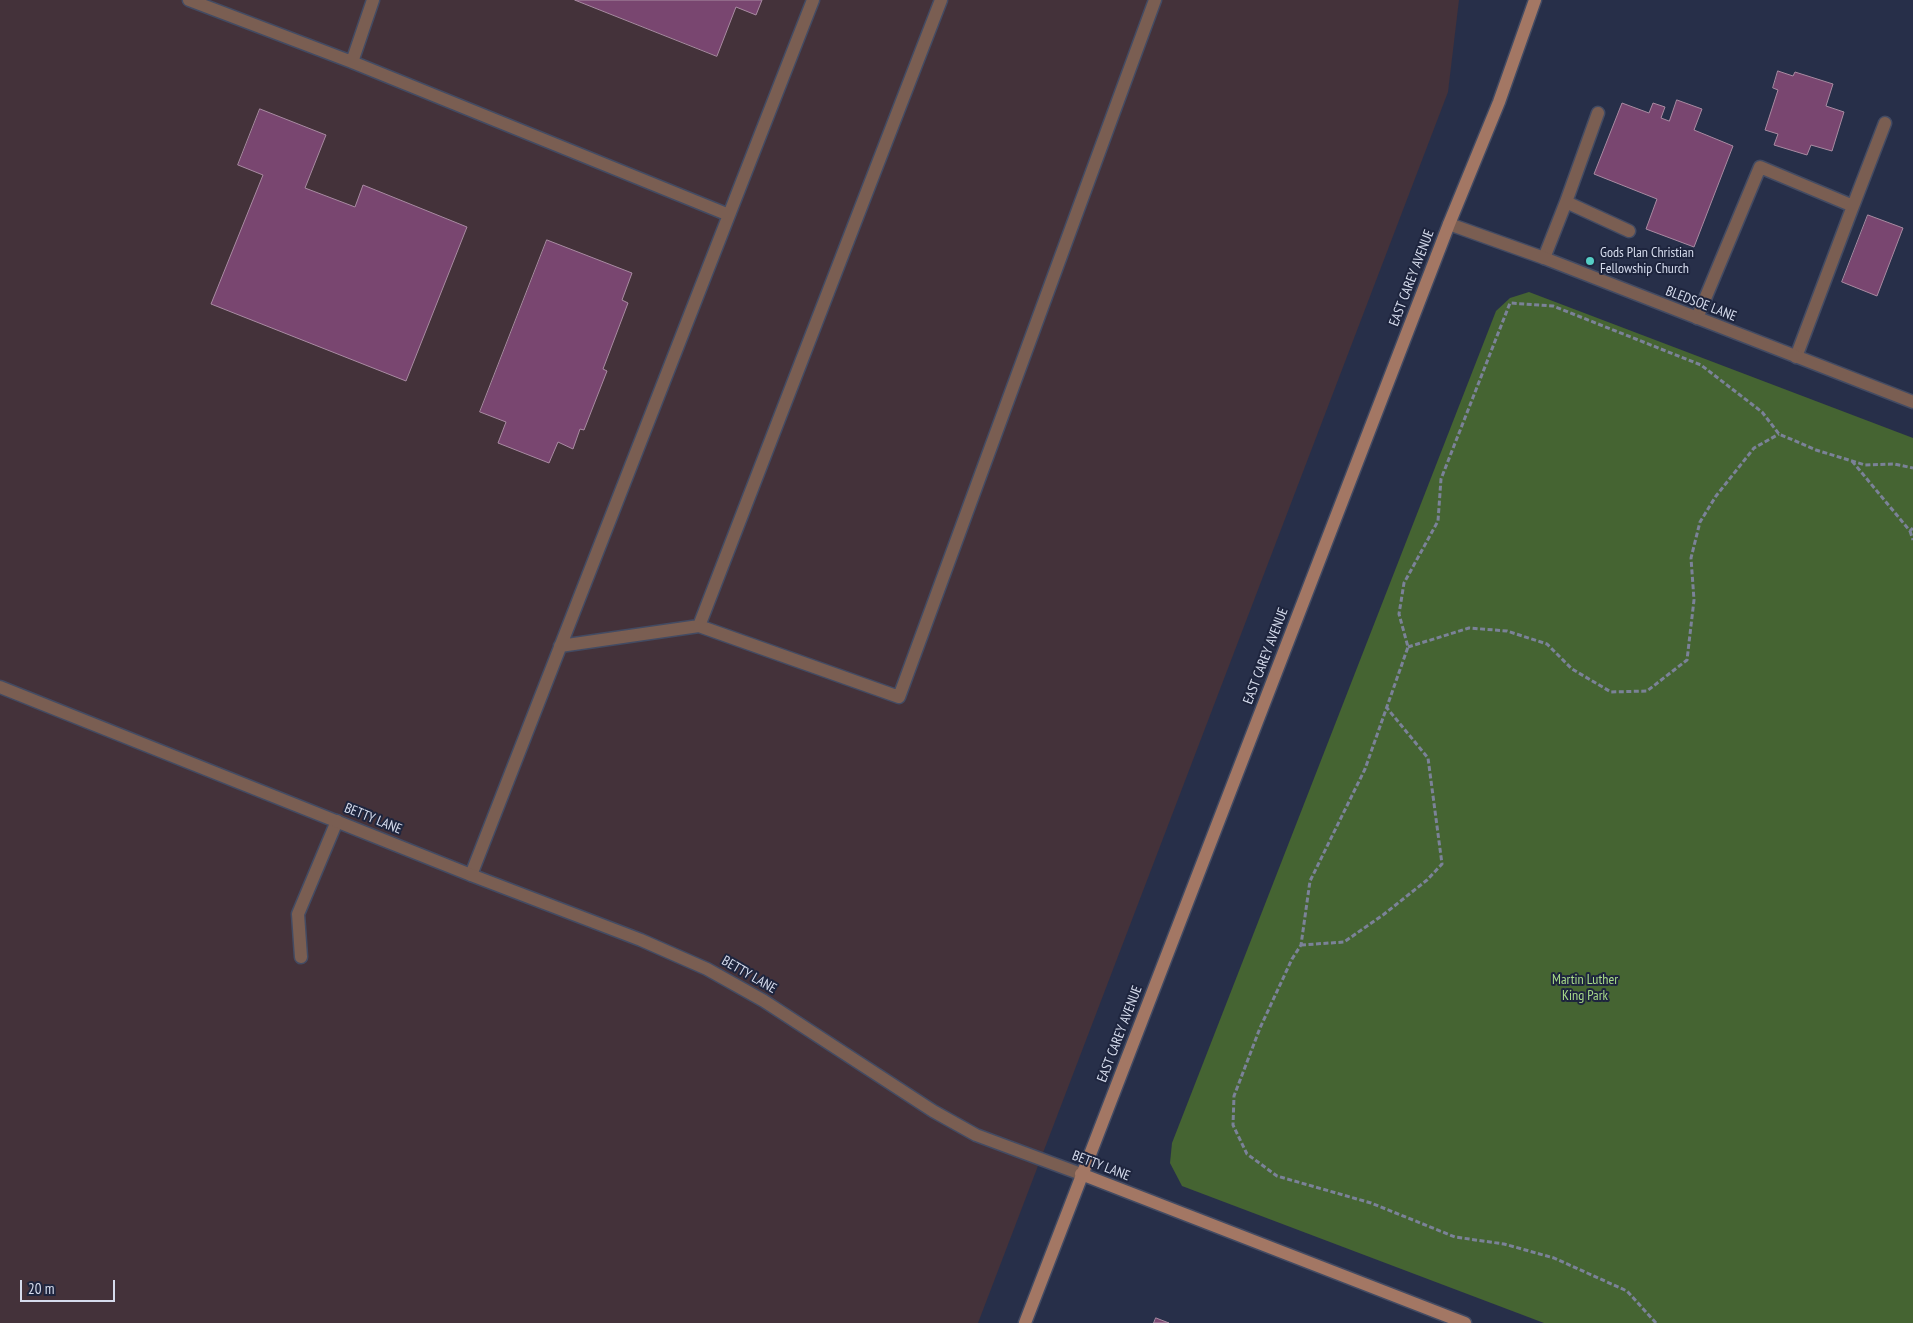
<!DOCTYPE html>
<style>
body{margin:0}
#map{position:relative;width:1913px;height:1323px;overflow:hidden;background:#272f49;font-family:"PT Sans Narrow",sans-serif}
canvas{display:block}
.scale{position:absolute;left:20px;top:1280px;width:95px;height:22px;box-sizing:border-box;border:2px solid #d6dced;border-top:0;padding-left:6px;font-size:15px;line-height:18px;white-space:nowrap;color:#d6dced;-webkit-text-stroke:4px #1e253e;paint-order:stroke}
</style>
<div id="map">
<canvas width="1913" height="1323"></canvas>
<div class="scale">20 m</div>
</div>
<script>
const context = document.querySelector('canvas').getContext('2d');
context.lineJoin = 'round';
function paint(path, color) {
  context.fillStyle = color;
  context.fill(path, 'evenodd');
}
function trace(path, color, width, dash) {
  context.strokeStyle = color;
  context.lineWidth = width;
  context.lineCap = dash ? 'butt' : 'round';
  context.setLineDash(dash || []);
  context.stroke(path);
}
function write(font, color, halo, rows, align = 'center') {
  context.font = font + ' "PT Sans Narrow",sans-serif';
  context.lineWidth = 4;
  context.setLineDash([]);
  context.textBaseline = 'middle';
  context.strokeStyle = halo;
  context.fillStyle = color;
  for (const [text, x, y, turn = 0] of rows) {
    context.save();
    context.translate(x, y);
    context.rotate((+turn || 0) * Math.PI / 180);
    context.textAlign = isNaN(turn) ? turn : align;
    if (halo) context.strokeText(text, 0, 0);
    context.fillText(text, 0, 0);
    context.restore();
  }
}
const industrial = new Path2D(`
 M0,0h1459l-11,92 -470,1231h-978z`);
const green = new Path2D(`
 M1529,292l384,146v885h-369l-362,-137 -12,-23 2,-20 324,-832 14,-13z`);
const building = new Path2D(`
 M575,0h187l-6,15 -20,-8 -19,49z
 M1778,71l15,5 2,-4 38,12 -7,22 18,6 -12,39 -21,-6 -4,10 -33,-10 4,-11 -13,-4 13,-40 -5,-2z
 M1677,100l25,9 -8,21 39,16 -39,101 -48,-18 11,-30 -63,-25 28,-71 27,10 4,-10 12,4 -4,11 8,3z
 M260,109l66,26 -21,53 50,19 8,-22 104,42 -61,154 -195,-77 52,-129 -25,-10z
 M1868,215l35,13 -26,68 -35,-14z
 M547,240l85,33 -10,27 6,3 -25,66 4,2 -23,59 -4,-1 -7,20 -15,-7 -9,21 -51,-20 8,-21 -26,-10z
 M1156,1318l13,5h-15z`);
const path = new Path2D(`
 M1852,461l58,70 3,-3
 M1910,531l3,9
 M1408,647l61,-19 38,3 40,13 25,25 39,23 36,-1 40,-31 7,-60 -3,-42 9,-36 16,-26 38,-48 25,-14
 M1301,945l43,-3 39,-27 44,-35 15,-16 -14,-106 -41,-50
 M1656,1323l-29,-32 -73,-33 -50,-14 -49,-7 -84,-34 -94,-27 -30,-22 -14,-29 1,-29 26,-68 32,-69 9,-14 9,-64 55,-112 43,-122 -9,-33 5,-31 34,-62 3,-42 69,-176 43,3 148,59 61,47 17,22 37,16 49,15 29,-1 19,4`);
const lane = new Path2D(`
 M189,0l163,62
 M373,0l-21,62 377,153
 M1566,202l32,-89
 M1853,206l32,-83
 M1544,258l22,-56 63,29
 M1697,318l63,-151 93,39 -57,151
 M699,626l200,71 256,-697
 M560,646l139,-20 242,-626
 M471,875l342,-875
 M301,957l-3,-43 39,-93`);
const street = new Path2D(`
 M1449,224l95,34 369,144
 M0,687l471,188 170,65 66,29 57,32 169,110 43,24 105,39`);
const secondary = new Path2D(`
 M1081,1174l384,149
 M1025,1323l424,-1099 50,-122 36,-102`);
const markers = [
 [1590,261,5,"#55cec5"]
];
const poiNames = [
 ["Gods Plan Christian",1600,253],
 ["Fellowship Church",1600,269]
];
const streetNames = [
 ["EAST CAREY AVENUE",1412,278,-69],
 ["BLEDSOE LANE",1701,304,21],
 ["EAST CAREY AVENUE",1266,656,-69],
 ["BETTY LANE",373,819,22],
 ["BETTY LANE",749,975,30],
 ["EAST CAREY AVENUE",1120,1034,-69],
 ["BETTY LANE",1101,1166,21]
];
const parkNames = [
 ["Martin Luther",1585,980],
 ["King Park",1585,996]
];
paint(industrial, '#44323a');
paint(green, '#456432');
paint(building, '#794670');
trace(building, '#a98ba2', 1);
trace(lane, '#434b63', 15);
trace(street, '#434b63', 15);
trace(secondary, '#434b63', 15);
trace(path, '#7b8298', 3, [5, 2.5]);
trace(lane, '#7a5e52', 12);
trace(street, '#7a5e52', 12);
trace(secondary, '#a37764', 12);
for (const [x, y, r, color] of markers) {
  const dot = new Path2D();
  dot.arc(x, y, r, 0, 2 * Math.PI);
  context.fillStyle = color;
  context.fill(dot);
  trace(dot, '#1e253e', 2);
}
write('14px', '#d6dced', '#1e253e', poiNames, 'left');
write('14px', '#d6dced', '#1e253e', streetNames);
write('14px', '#a8da89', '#1e253e', parkNames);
</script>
